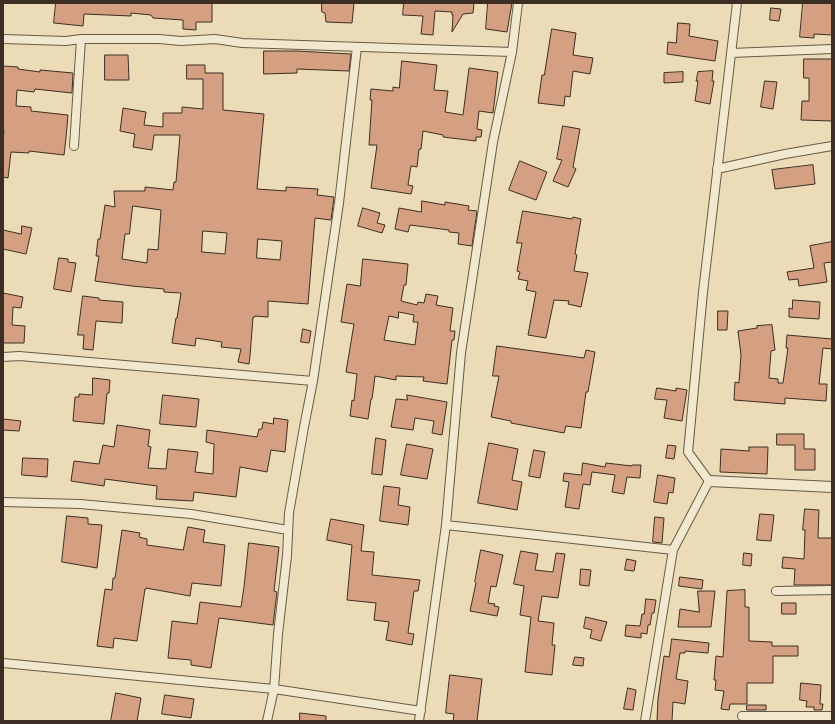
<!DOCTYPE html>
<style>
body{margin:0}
#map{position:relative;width:835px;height:724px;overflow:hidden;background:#ebdcb7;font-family:Alegreya,serif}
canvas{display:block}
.frame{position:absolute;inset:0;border:4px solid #3c2e22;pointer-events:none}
</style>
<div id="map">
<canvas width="835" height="724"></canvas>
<div class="frame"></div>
</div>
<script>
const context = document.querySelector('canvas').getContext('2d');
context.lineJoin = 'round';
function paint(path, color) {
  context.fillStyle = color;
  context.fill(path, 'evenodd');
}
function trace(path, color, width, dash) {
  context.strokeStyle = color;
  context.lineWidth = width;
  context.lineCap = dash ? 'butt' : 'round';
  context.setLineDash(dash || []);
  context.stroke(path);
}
const building = new Path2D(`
 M56,3h156v19h-16v8l-13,-1v-9l-30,-2 -2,-3 -20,-2v3l-47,-2 -1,12 -29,-3z
 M322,3h32l-2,20 -26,-1 -1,-9 -3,-1z
 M404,3h70l-1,10 -10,1 -11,18 1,-17h-1v-3l-17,-1 -2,24 -12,-1 2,-18 -20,-1z
 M488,3h24l-5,29 -21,-3z
 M803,3h29v32l-18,-1v4l-14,-1z
 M771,8l10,1 -2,12 -9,-1z
 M678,23l12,1 -1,12 29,5 -3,20 -48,-7 1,-12 8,1z
 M552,29l24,4 -3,22 20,3 -3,16 -17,-3 -3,26 -5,-1 -1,10 -26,-3 4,-28h2z
 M264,51h33l54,3 -2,17 -52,-2v4l-33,1z
 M105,55h23l1,25h-24z
 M804,59h28v62l-31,-1 1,-19h7v-23h-5z
 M402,61l35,4 -3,25 14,1 -3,21 18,3 6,-47 29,4 -5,41 -14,-2 -2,18 5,1 -1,7h-5v4l-33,-4v-2l-20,-4 -2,18h-2l-2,18 -6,-1 -3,19 5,1 -2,8 -40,-6 6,-43h-8l3,-45h-2l1,-11 22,2v-4l6,1z
 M187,65h18v8h18v37l41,4 -7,75 29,2v-4l32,2 -1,6 17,2 -3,23 -16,-2 -7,86 -40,-3v16l-13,-1v1h-2l-3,39 -1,8 -11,-2 3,-13 -20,-2 1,-5 -26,-4 -1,8 -23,-3 4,-25h1l4,-25 -17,-1v-3l-32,-3 -37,-5 4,-25h-3l2,-17h2l5,-34 10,2 -1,-16h31v-4l28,3 1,-8h2l4,-47h-26l-2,15 -19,-3 2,-13 -15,-3 3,-23 23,4 -2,13 19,2v-14h19v-6l21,2v-30h-16zM133,206l28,4 -3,40 -10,-1 -1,14 -25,-4 3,-25h4zM203,231l24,2 -2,21 -23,-2zM258,239l24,2 -2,19 -23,-2z
 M3,66l15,1v2l22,3v-2l33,3 -1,20 -37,-4 -1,3 -17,-2 -1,16 15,1v4l37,4 -2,23 -2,17 -35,-4v2l-18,-1 -3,26 -5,-1v-37l1,-10h-1z
 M713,71l-1,10h2l-4,23 -15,-3 3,-20h-2l2,-9z
 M683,72v10l-19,1v-10z
 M765,81l12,1 -4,27 -12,-2z
 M563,126l17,3 -7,38 3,2 -8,18 -15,-6 9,-21 -5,-1z
 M520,161l27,11 -11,28 -27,-10z
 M813,165l2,19 -40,5 -3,-19z
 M422,201l23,4v-3l24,4 -1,4 9,1 -5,35 -14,-2 1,-11 -10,-1v-2l-39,-5 -2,7 -13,-3 4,-21 22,4z
 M363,208l17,5 -3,10 8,2 -3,8 -24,-7z
 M523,211l49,8 1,-2 8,2 -6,35 2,1 -3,16 14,2 -7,34 -13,-3 1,-3 -15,-1 -8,38 -18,-3 8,-43 -10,-2 2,-9 -10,-2 2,-7 -3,-1 5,-28h-5z
 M22,226l10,2 -6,26 -23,-5v-19l18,4z
 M832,242v20l-8,1 3,19 -28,4 -1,-7 -9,1 -2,-8 27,-4 -4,-22z
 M59,258l9,1v3l8,1 -5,29 -17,-3z
 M363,259l45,5 -2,21h-2l-3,16 16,4 1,-3 6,1 2,-9 12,2 -2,9 17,3 -3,23h5l-1,9h-2l-5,44 -24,-3 1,-4 -28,-1v4l-21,-4 -3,23h-1l-3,20 -18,-3 2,-16 2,1 3,-27 -11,-2 8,-48 -13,-2 6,-38 13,2zM399,312l15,3 -1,7h5l-3,23 -31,-5 5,-24 9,2z
 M3,293l20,4 -2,11 -8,-1 -1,18 13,1 -1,17h-21z
 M83,296l16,2v2l24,2 -1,21 -26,-2 -3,29 -10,-1 1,-14h-6z
 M793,300l27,2 -1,17 -30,-2v-9l3,1z
 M718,311h10l-1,19h-9z
 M772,325l3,25 -4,1 -2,27 9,1v4h5l5,-35h-2l1,-13 45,4v10l-9,-1 -4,36h8l-1,17 -41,-3v6l-51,-4 1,-18 4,1 2,-28 -3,-24 19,-3v-2z
 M303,329l8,2 -2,12 -8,-1z
 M497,346l87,12 2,-8 9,2 -7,40h-2l-5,36 -15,-2 -2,7 -53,-10v-2l-20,-4 8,-41h-6z
 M93,378l17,2 -1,13h-2l-3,31 -31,-3 2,-24h4v-3l13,1z
 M657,388l19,3v-3l11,2 -5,31 -18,-3 3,-18 -12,-1z
 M163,395l36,4 -3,28 -36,-3z
 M407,395l40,7 -5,33 -10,-2 2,-12 -19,-3 -2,12 -22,-3 5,-28 11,1z
 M274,418l14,2 -3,32 -14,-2 -4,22 -27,-5 -4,30 -42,-5 -1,9 -37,-2 1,-13 -52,-7 -1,7 -33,-5 3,-20 25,3 4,-19 11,2 3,-22 33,5 -2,16 3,1 -3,21 18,1 2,-20 30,3 -3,20 18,2 1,-30 -8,-2 1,-12 50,7 2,-8h3l1,-7 10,2z
 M3,419l18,2 -2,10 -16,-1z
 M777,434h27v15h11v21h-20v-25h-18z
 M376,438l10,2 -4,35 -10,-1z
 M489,443l29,6 -6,31 10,2 -5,28 -39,-7z
 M407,444l26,5 -6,30 -26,-4z
 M668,445l8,1 -2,13 -8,-1z
 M749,447h19l-1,27 -47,-2 1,-23 28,2z
 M534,450l11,2 -5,26 -11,-2z
 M23,458l25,1 -1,18 -25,-2z
 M583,463l22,4 1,-4 26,3v-1h9l-1,13 -13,-1 -3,17 -12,-2 3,-17 -23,-3 -2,13 -7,-1 -4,25 -14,-2 4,-25 -6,-1 1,-8 17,2z
 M658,475l17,3 -2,15 -4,-1 -2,12 -13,-2z
 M384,486l16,2 -2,17 12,2 -2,18 -28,-4z
 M805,509l14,1 -1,28h14v47h-38l1,-16 -13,-1 1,-11 21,2 1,-29h-2z
 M760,514l14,1 -3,26 -14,-1z
 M67,516l21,2v6l14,1 -5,43 -35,-6z
 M655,517l9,1 -2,25 -9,-1z
 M331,519l33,6 -3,26 13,1 -2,23 48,5 -2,11h-4l-6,42 6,1 -2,11 -26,-5 3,-18 -15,-2 2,-17 -29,-3 5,-55 -25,-5z
 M188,527l17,3 -2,12 22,3 -4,41 -29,-3 -2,13 -44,-8v1h-1l-8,52 -23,-3 -1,10 -16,-2 8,-57 7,1 1,-12h2l7,-48 18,3 -1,4 8,2v6l36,5z
 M249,543l30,4 -5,44 3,1 -4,33 -54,-7 -8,50 -20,-3v-5l-23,-2 4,-37 25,3 3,-22 41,5 3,-20z
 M481,550l22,5 -7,32 -5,-1 -3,17 7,1 -1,2 5,1 -2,9 -27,-5 6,-28 -1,-1z
 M521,551l17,3 -3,16 18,2 3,-19 9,1 -7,44 -16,-2 -4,25 16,2 -2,22h3l-3,30 -27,-3 6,-55 -11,-2 4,-29 -10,-2z
 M744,553l8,1 -1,12 -8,-1z
 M627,559l9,2 -2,10 -9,-1z
 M581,569l10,1 -2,16 -9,-1z
 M680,577l23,3 -1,9 -23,-3z
 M745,590v17h4v34l23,1v4h26v10h-25v27h-26v21h-17l-1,6 -8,-1 3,-18 -9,-1 1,-10h-2l2,-24 7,1 4,-66z
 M698,591h17l-4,36h-33l2,-18 19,3z
 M646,599l10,1 -2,13h-2l-2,12h-2l-1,9 -6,-1v5l-16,-2 1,-11 14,1 2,-12h2z
 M782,603h14v11h-14z
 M586,617l21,5 -6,19 -11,-3 2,-8 -8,-2z
 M672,639l37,4 -1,10 -23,-2v2h-5l-4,26 12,2 -3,23 -12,-2 -1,19h-15l1,-22 6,-43 5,1z
 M575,657l9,1 -1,8 -10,-1z
 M450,675l32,4 -5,42h-24l1,-7 -8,-1z
 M801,683l20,2 -1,19h3l-1,6h-8v-3h-8l1,-6 -7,-1z
 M628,688l8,2 -3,20 -9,-1z
 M116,693l25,5 -4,23h-26z
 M165,695l29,4 -3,19 -29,-4z
 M747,705h19v5h-19z
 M300,713l26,3v5h-26z`);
const minor = new Path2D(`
 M3,39l63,2 15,-2h78l22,2 34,-2 27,4 270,9
 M731,53l101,-4
 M74,146l7,-107
 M717,169l68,-15 47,-8
 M3,357l16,-1 294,25
 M3,502l77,2 111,10 97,16
 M446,525l227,25
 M776,591l56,-1
 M3,663l271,26 147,22
 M742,716h90
 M267,721l7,-32 4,-55 9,-78 2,-43 15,-86 9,-46 26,-178 18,-156
 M419,721l27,-196 15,-172 32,-211 19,-90 6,-49
 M645,721l28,-171 36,-69 -21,-29 15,-160 34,-289`);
const tertiary = new Path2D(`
 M709,481l123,6`);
paint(building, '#d59f81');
trace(building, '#3c2e22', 1);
trace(minor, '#685a47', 10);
trace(tertiary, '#685a47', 12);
trace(minor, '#f2e8d0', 8);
trace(tertiary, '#f2e8d0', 10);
</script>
